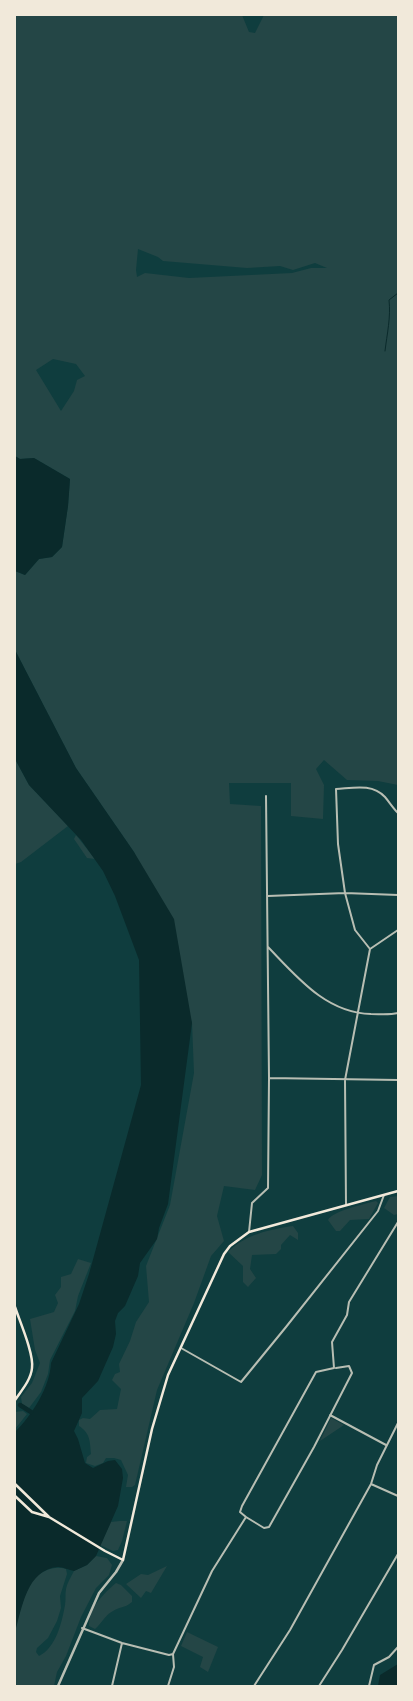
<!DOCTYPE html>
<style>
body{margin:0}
#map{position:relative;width:413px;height:1701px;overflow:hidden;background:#0f3d3e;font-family:Rubik,sans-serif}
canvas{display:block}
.frame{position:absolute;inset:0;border:16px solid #f1e9da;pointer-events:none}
</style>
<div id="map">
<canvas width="413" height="1701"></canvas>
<div class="frame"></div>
</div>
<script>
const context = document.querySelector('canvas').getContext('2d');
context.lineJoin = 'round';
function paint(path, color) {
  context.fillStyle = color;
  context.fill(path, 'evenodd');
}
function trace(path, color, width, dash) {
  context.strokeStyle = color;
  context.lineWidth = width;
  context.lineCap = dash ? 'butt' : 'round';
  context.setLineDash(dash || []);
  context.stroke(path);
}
const green = new Path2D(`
 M15,15h227l7,17 6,1 9,-18h134v770l-20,-4 -31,-1 -23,-20 -8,9 8,16 -1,34 -32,-3v-33h-62l1,21 31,2 1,369 -7,15 -31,-4 -7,30 7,25 -13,15 -17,47 -37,87 -22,95 -3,2h-6l2,-12 -7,-15 -7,-2h-8l-3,5 -8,3 -9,-3 1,-6 4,-3c-1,-13 -1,-21 -12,-28v-6l4,-2 7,1 10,-9 17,-1 4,-20 -9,-9 3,-6 5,-2 -1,-8 11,-23 6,-19 13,-20 -3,-36 24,-61 24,-132 -2,-50 -58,-171 -58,-84 -61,-118v-79l10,4 14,-16 13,-2 10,-10 6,-41 2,-27 -36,-21 -14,1 -5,-3zM138,249l20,8 5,4 84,7 33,-2 13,4 22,-7 12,5h-16l-19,5 -103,5 -44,-5 -8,4 -1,-7zM53,359l23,5 9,12 -8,4 -3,11 -13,20 -25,-41z
 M15,759l14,26 39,41 -47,36 -6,2z
 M76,835l19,24 -8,-1 -13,-19z
 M398,1196v18l-4,1 -10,-7 6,-11z
 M376,1201l2,2 -9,16 -19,1 -10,11h-4l-8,-11c4,-9 37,-16 48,-19z
 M293,1226l5,7v7l-8,-5 -9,10v4l-5,5 -24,1 -2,14 6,9 -8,9 -5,-5v-16l-15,-14c16,-17 43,-23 65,-26z
 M78,1259l13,4 -13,33 -3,15 -25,49 -2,14 -7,18 -12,16 -7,-4 -1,-7 11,-14 8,-20 -5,-13 -5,-31 24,-7 4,-9 -3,-8 6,-8v-10l10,-3z
 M23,1411l4,3 -12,15v-17z
 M331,1418l13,7 -24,16z
 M120,1521h7l-5,20 -4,9 -5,1 -13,-6 11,-23z
 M96,1556l11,2 5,7 -3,10 -13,13 -15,29 -15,39 -9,16 -3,14h-39c0,-17 -2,-37 0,-54 2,-13 10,-41 17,-51 8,-10 23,-16 34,-12l1,5 -7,22 1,12 -4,13 -9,17 -11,10 -1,4 3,4c17,-8 23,-34 26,-51 1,-5 0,-11 1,-16 1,-6 5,-12 8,-18l13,-6z
 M167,1566l-16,27 -5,-2 -5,7 -15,-14 15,-10 7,1z
 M116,1583l5,2 11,11v6c-9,7 -11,4 -19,9 -8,4 -12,13 -18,18l-6,-3c0,-18 14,-32 27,-43z
 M187,1632l31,15 -10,25 -8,-5 3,-10 -22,-11z`);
const water = new Path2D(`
 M15,456l5,3 14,-1 36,21 -2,27 -6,41 -10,10 -13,2 -14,16 -10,-4z
 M15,650l61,118 58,84 40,67 18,104 -24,181 -9,24 -2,11 -17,24 -2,13 -13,30 -7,7 -3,8 1,13 -3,13 -15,34 -16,17v15l-8,18 4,8 7,24 8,5 15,-7 7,-1 7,9 1,9 -5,28 -22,50 -9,9 -13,6c-5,-1 -11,-4 -16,-4 -31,2 -36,41 -43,65v-200c17,-17 35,-45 36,-69l28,-59 10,-30 52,-189 -2,-125 -24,-64 -12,-25 -22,-31 -52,-55 -14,-26z
 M398,1664v22h-20l2,-11z`);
const stream = new Path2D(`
 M385,351c2,-17 6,-34 4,-51l9,-7`);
const canal = new Path2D(`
 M20,1405l11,7`);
const minor = new Path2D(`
 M268,896l77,-3 53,2
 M268,947c29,30 58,66 103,67 10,0 18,1 27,-1
 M370,949l-15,-19 -10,-37 -7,-49 -2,-55c17,-1 36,-6 49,8 5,6 8,11 13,16
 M269,1078l129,2
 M346,1205l-1,-125 25,-131 28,-19
 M249,1232l3,-29 16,-15 1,-110 -3,-282
 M181,1348l60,34 45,-55 92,-116 6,-16
 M330,1415l56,30
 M371,1484l27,12
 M246,1517l18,11 5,-1 45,-80 38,-74 -3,-7 -13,2
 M82,1628l40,15 47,12 4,-1
 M112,1686l10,-43
 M168,1686l6,-19 -1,-13 39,-83 34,-54 -6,-5 2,-6 74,-134 18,-4 -2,-26 15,-27 2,-13 49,-80
 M254,1686l36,-56 81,-146 6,-19 21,-42
 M319,1686l23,-36 56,-96
 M369,1686l5,-21 15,-8 9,-10`);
const tertiary = new Path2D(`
 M58,1686l41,-93 17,-21 7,-12`);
const secondary = new Path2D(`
 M15,1307c5,15 19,47 17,61 -1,12 -11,23 -17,32
 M15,1484l34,33 56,34 18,9 29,-131 16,-54 56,-121 6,-8 19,-14 149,-41
 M15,1496l17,16 17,5`);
paint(green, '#244646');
paint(water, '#0a2a2b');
trace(stream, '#0a2a2b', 1);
trace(canal, '#0a2a2b', 4.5);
trace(minor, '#b8beb3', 2);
trace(tertiary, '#b8beb3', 2.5);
trace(secondary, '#f1e9da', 2.5);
</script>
